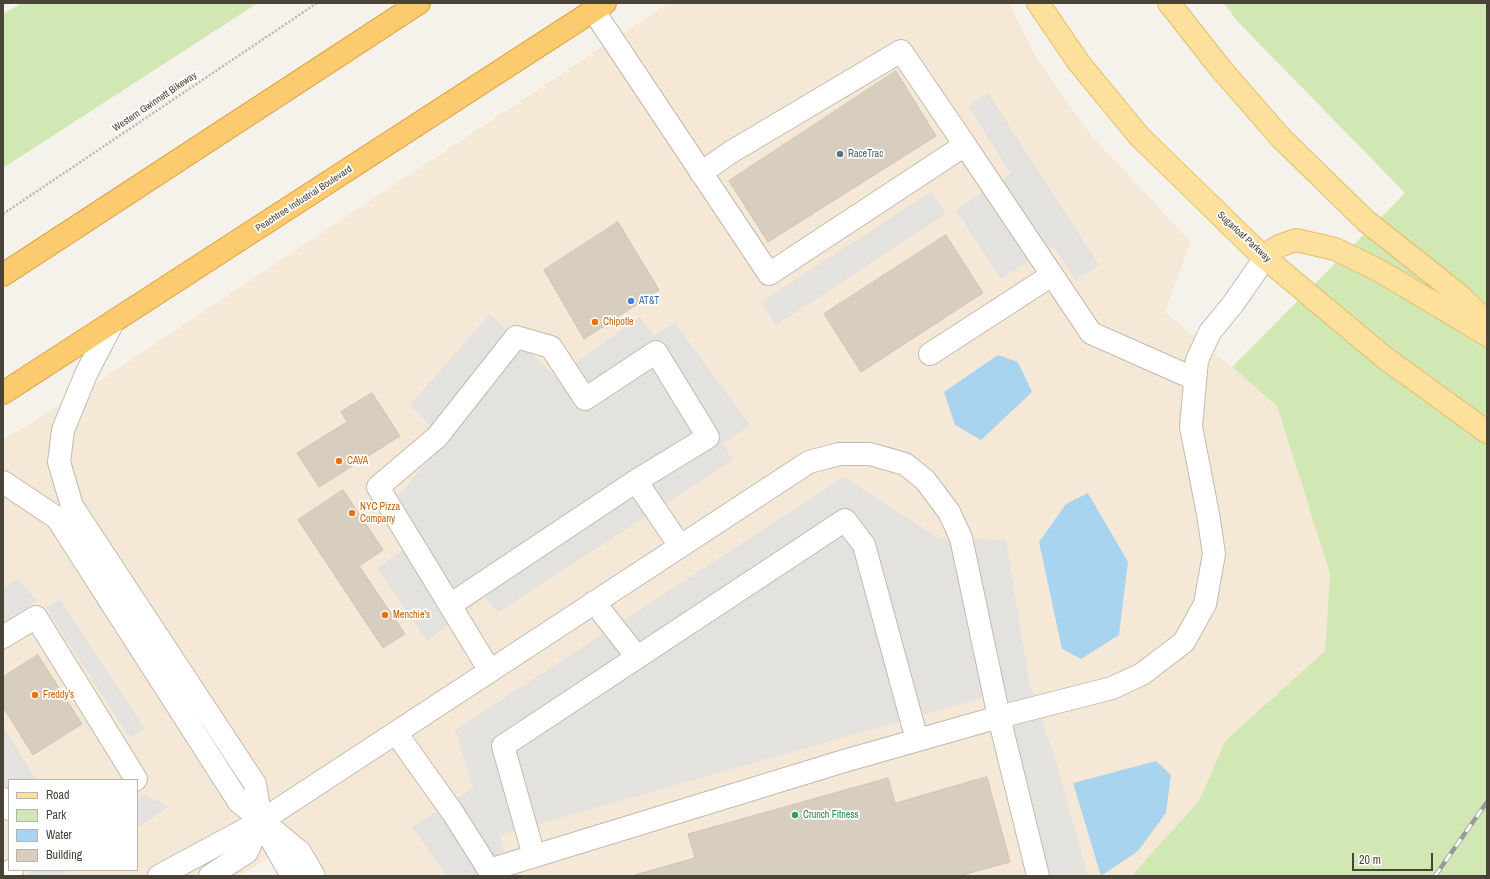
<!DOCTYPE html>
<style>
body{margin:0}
#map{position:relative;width:1490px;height:879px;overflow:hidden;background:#f5f2eb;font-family:"Archivo Narrow",sans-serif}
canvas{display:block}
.frame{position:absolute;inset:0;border:4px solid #494338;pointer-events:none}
.legend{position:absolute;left:8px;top:779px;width:130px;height:92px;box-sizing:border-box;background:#fff;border:1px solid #b6b4af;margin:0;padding:5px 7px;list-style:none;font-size:12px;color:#494338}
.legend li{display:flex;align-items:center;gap:8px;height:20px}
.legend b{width:20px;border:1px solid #b6b4af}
.scale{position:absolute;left:1352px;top:853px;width:81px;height:18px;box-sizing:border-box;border:2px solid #494338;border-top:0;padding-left:5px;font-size:12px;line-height:14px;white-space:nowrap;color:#494338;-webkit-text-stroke:3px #fff;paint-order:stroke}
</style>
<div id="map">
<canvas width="1490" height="879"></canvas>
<div class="frame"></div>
<ul class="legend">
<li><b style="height:5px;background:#fde09c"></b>Road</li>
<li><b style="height:11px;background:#d1e8b4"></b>Park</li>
<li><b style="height:11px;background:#a9d4f0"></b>Water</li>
<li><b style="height:11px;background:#d7cec0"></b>Building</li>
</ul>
<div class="scale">20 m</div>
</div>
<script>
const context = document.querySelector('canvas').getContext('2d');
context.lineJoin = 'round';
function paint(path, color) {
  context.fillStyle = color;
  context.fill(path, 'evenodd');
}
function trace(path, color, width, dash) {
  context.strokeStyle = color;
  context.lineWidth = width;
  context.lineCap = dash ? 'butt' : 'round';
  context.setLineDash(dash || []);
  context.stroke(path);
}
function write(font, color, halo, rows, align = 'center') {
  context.font = font + ' "Archivo Narrow",sans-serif';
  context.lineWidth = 3.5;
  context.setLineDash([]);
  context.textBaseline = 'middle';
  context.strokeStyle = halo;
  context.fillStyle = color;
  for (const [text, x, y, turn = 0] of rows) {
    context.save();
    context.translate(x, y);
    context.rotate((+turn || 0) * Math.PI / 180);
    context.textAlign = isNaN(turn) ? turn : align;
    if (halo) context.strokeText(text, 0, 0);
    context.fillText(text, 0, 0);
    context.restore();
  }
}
const commercial = new Path2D(`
 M668,3h341l28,56 54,76 100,107 -26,70 112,93 53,169 -5,78 -100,89 -26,60 -68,75h-829l-17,-27 -47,27h-235v-436l95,-58zM9,780h128v90h-128z`);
const green = new Path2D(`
 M22,3h236l-255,165v-154z
 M1224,3h263v873h-356l68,-75 26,-60 100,-90 5,-77 -53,-168 -45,-39 173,-174 -168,-172z`);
const parking = new Path2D(`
 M988,93l111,172 -23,15 -23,-34 -52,33 -45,-69 55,-36 -43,-68z
 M932,191l14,23 -170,111 -15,-23z
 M490,314l66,63 84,-60 14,18 21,-12 75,102 -27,19 10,16 -236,153 -12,-16 -58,44 -50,-73 41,-28 -23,-40 50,-59 -35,-36z
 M844,477l96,62 66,1 24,145 25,73 33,118h-55l-51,-178 -482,137 11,41h-64l-35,-49 61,-39 -18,-58z
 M18,579l19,22 -34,22v-35z
 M60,599l85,130 -15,9 -84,-130z
 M3,725l33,55h-27v27l-6,3z
 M144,794l25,13 -32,21v-30z
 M32,870h38l-10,6h-29l-2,-4z`);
const water = new Path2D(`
 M998,355l20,7 14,30 -51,48 -26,-15 -11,-33z
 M1088,493l40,69 -9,73 -38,24 -19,-10 -23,-107 27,-38z
 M1156,761l15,14 -5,38 -28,38 -37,25 -28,-93z`);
const building = new Path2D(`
 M896,71l40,65 -168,106 -39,-61z
 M618,222l41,68 -75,49 -40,-69z
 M946,235l37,58 -122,79 -37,-58z
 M372,393l28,43 -81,51 -22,-34 50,-31 -6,-10z
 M343,490l40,60 -24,16 46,68 -22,14 -85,-128z
 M38,655l44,69 -49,31 -30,-48v-30z
 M987,777l23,85 -51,14h-328l64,-18 -7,-24 200,-56 7,25z`);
const path = new Path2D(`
 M3,214l314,-211`);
const minor = new Path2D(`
 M593,10l176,264 196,-129 126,188 104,46
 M701,173l30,-21 170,-101 64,94
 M113,322l-27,52 -23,56 -4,32 13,44 183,278 6,37 31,55
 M930,354l122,-79
 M3,482l54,36 182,284 61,50 14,24
 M594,602l43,55
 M450,605l186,-124
 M3,637l33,-20 100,162 -1,1
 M490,671l-112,-184 59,-50 79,-100 35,10 34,52 71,-47 52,85 -72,44 44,65
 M396,733l57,80 36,57 355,-109 155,-44 113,-29 30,-14 42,-32 21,-38 9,-50 -6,-40 -17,-87 6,-67 13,-28 23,-28 32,-46
 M3,799l6,10
 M534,856l-31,-110 342,-226 19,25 53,195
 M8,876l4,-6
 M159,876l102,-55 548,-359 30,-8h31l35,10 20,16 24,32 12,26 38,179 39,159
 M210,876l37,-24 14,-31`);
const major = new Path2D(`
 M1038,3l41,60 60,73 119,116 127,106 102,74
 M1169,3l52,66 60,69 85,83 92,73 29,28
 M1265,258l8,-8 6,-4 17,-6 39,9 45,22 107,64`);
const highway = new Path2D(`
 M3,275l416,-272
 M3,393l602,-390`);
const rail = new Path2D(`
 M1435,876l52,-74`);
const markers = [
 [840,154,4,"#5c6f8a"],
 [631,301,4,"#3f7fe0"],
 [595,322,4,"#e8710a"],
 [339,461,4,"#e8710a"],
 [352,513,4,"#e8710a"],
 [385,615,4,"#e8710a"],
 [35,695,4,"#e8710a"],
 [795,815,4,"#2e9e5b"]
];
const streetNames = [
 ["Western Gwinnett Bikeway",155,102,-34],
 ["Peachtree Industrial Boulevard",304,199,-33],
 ["Sugarloaf Parkway",1244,237,43]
];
const serviceNames = [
 ["RaceTrac",848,154]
];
const shopNames = [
 ["AT&T",639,301]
];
const foodNames = [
 ["Chipotle",603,322],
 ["CAVA",347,461],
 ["NYC Pizza",360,507],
 ["Company",360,519],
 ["Menchie's",393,615],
 ["Freddy's",43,695]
];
const leisureNames = [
 ["Crunch Fitness",803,815]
];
paint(commercial, '#f6e8d7');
paint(green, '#d1e8b4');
paint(parking, '#e4e2df');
paint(water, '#a9d4f0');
paint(building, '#d7cec0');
trace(building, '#d1c5b3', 1);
trace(minor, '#c1baad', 24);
trace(major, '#e3be6b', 24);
trace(highway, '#dca03e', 24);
trace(path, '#c2b59e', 2.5, [2, 2]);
trace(minor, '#fff', 22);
trace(major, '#fde09c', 22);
trace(highway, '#fccb6f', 22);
trace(rail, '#999', 4.5);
trace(rail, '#fff', 3, [9]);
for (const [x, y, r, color] of markers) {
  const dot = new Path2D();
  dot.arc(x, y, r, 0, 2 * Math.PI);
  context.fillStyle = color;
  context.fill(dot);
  trace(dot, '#fff', 1.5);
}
write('10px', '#494338', '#fff', streetNames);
write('10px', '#4e5e75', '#fff', serviceNames, 'left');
write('10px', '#366cbe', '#fff', shopNames, 'left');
write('10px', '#c56008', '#fff', foodNames, 'left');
write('10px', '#27864d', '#fff', leisureNames, 'left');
</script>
